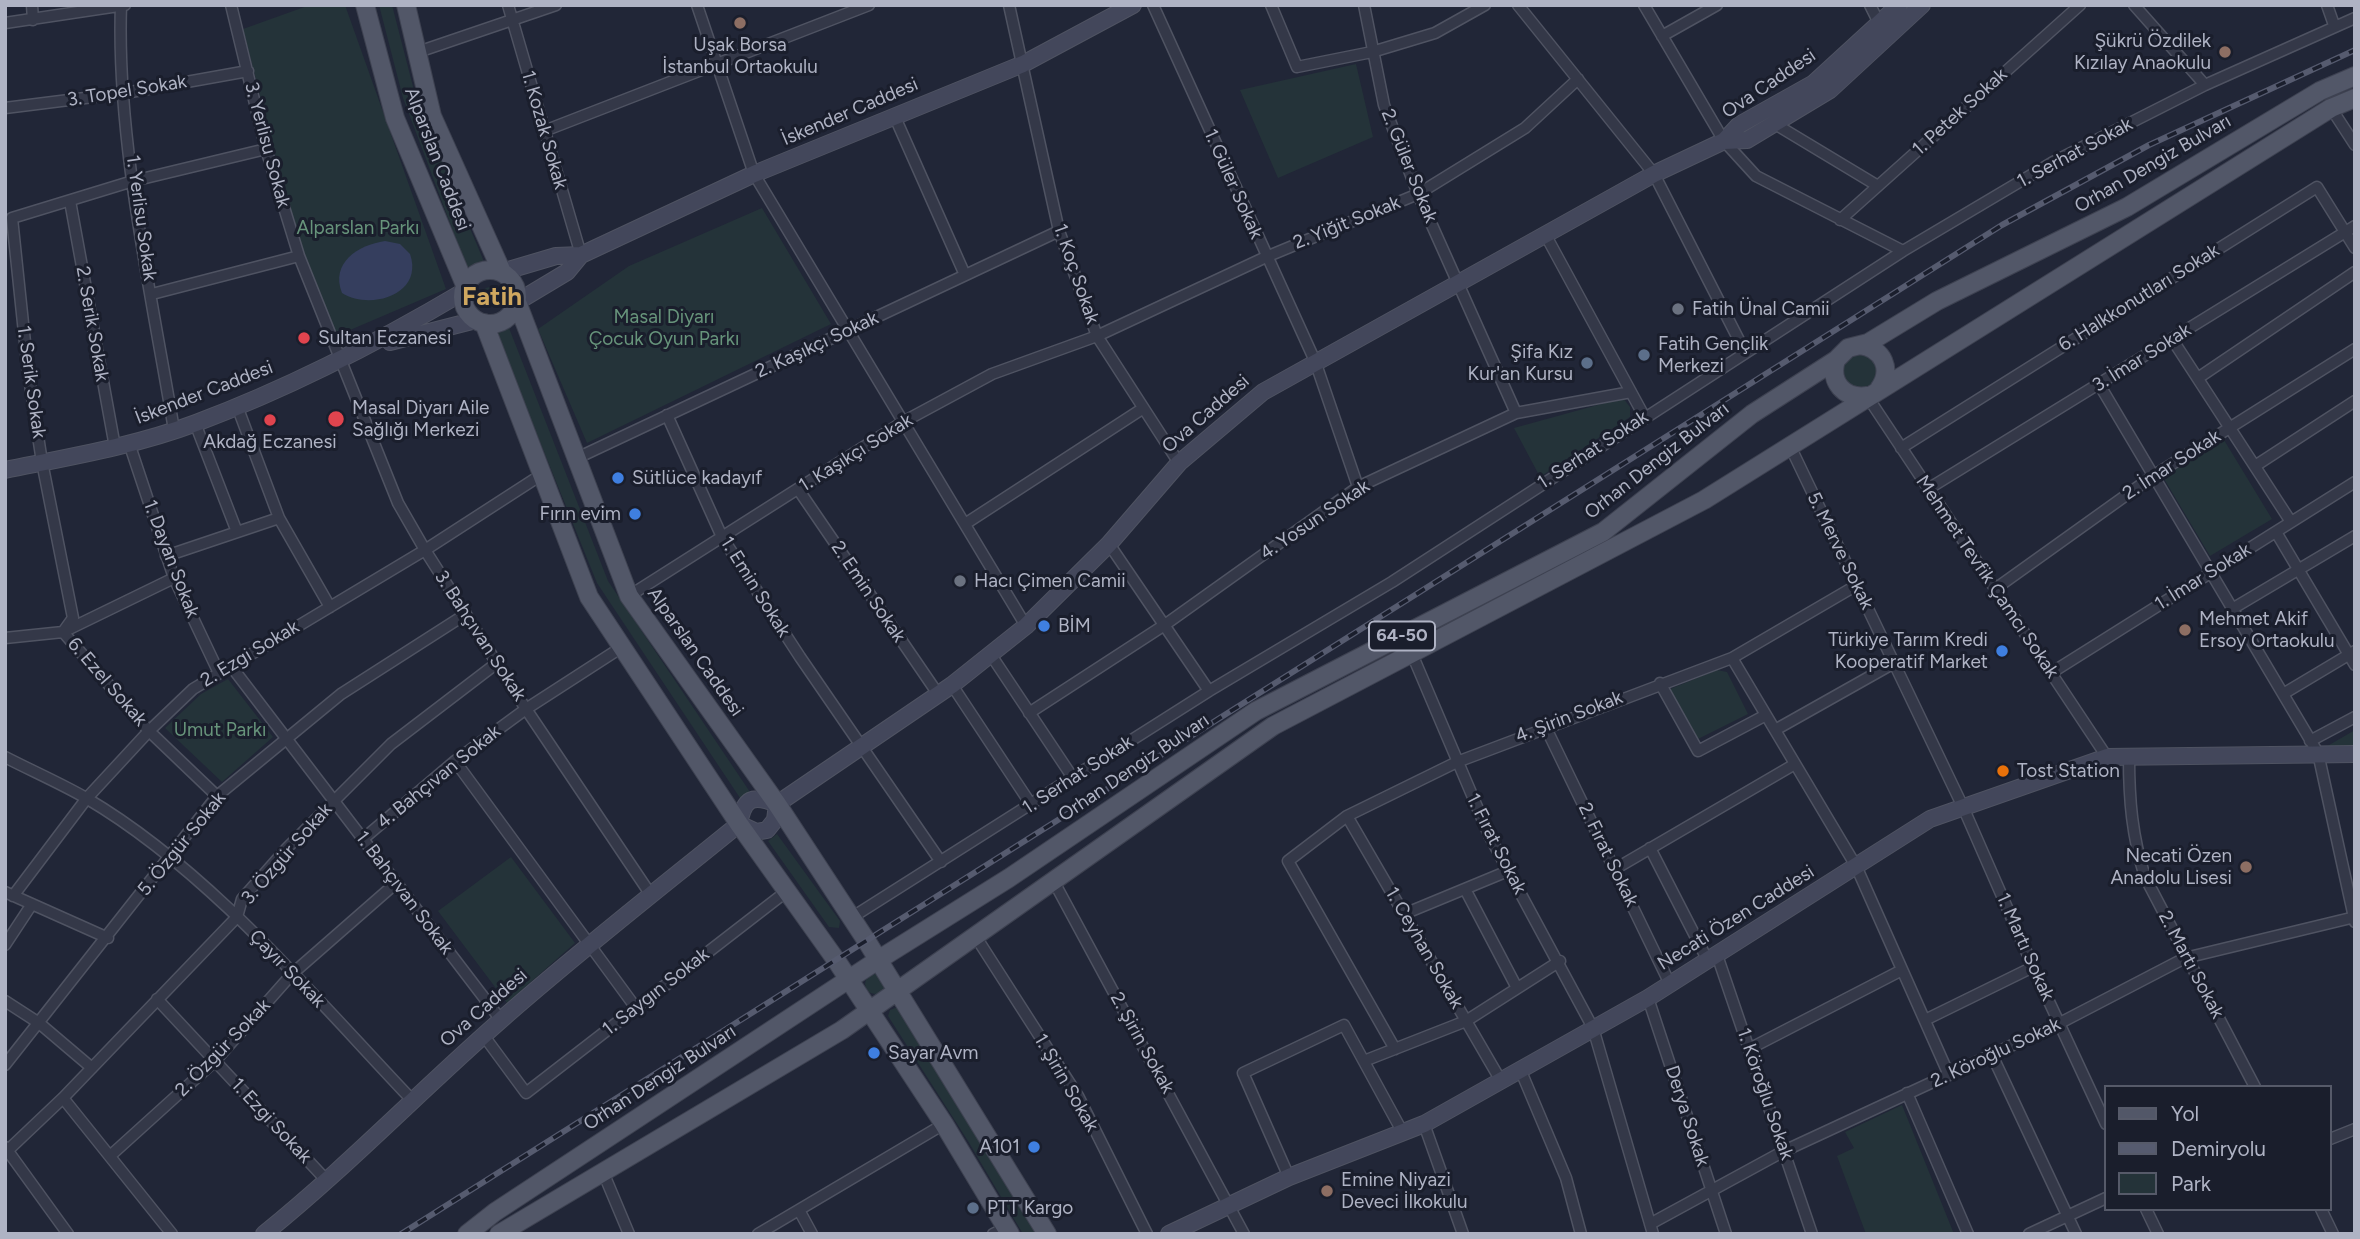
<!DOCTYPE html>
<meta charset="utf-8">
<style>
body{margin:0}
#map{position:relative;width:2360px;height:1239px;overflow:hidden;background:#212637;font-family:Figtree,sans-serif}
canvas{display:block}
.frame{position:absolute;inset:0;border:7px solid #afb3c4;pointer-events:none}
.legend{position:absolute;left:2104px;top:1085px;width:228px;height:126px;box-sizing:border-box;background:#1a1e2c;border:2px solid #565a69;margin:0;padding:9px 12px;list-style:none;font-size:21px;color:#afb3c4}
.legend li{display:flex;align-items:center;gap:14px;height:35px}
.legend b{width:35px;border:2px solid #565a69}
</style>
<div id="map">
<canvas width="2360" height="1239"></canvas>
<div class="frame"></div>
<ul class="legend">
<li><b style="height:9px;background:#525768"></b>Yol</li>
<li><b style="height:9px;background:#565b6f"></b>Demiryolu</li>
<li><b style="height:19px;background:#243339"></b>Park</li>
</ul>
</div>
<script>
const context = document.querySelector('canvas').getContext('2d');
context.lineJoin = 'round';
function paint(path, color) {
  context.fillStyle = color;
  context.fill(path, 'evenodd');
}
function trace(path, color, width, dash) {
  context.strokeStyle = color;
  context.lineWidth = width;
  context.lineCap = dash ? 'butt' : 'round';
  context.setLineDash(dash || []);
  context.stroke(path);
}
function write(font, color, halo, rows, align = 'center') {
  context.font = font + ' Figtree,sans-serif';
  context.lineWidth = 6;
  context.setLineDash([]);
  context.textBaseline = 'middle';
  context.strokeStyle = halo;
  context.fillStyle = color;
  for (const [text, x, y, turn = 0] of rows) {
    context.save();
    context.translate(x, y);
    context.rotate((+turn || 0) * Math.PI / 180);
    context.textAlign = isNaN(turn) ? turn : align;
    if (halo) context.strokeText(text, 0, 0);
    context.fillText(text, 0, 0);
    context.restore();
  }
}
const green = new Path2D(`
 M310,5h35l101,284 -110,47 -37,-88 -56,-219z
 M379,5h13l25,97 68,162 -17,7 -65,-173z
 M1356,64l17,73 -95,41 -38,-88z
 M762,208l69,116 -244,119 -49,-114 91,-63z
 M481 296a9 9 0 1 1 18 0a9 9 0 1 1-18 0Z
 M509,328l99,253 142,211 -10,6 -143,-215 -101,-250z
 M1842 371a18 18 0 1 1 36 0a18 18 0 1 1-36 0Z
 M1623,398l7,9v10l-90,60 -26,-49z
 M2224,440l48,79 -62,37 -47,-79z
 M1717,670l10,2 21,42 -50,25 -28,-50z
 M228,679l45,58 -51,45 -57,-54 36,-34z
 M2355,730v16l-31,2z
 M777,834l63,87 -1,7 -10,-1 -61,-86z
 M511,857l64,86 -68,60 -69,-92z
 M865 984a10 10 0 1 1 20 0a10 10 0 1 1-20 0Z
 M898,1007l140,227h-15l-55,-93 -80,-125 2,-6z
 M1902,1105l52,129h-88l-29,-78 17,-8 -9,-16z`);
const water = new Path2D(`
 M385,241l15,3 10,10c14,40 -39,57 -68,39 -12,-30 16,-48 43,-52z`);
const street = new Path2D(`
 M32,5l1,15
 M121,5c-5,135 31,291 53,425
 M231,5l35,144 33,107 99,247 27,47 101,159 125,186
 M508,5l73,250
 M697,5l57,169 272,452
 M1009,5l50,226 38,105 82,127
 M1153,5l162,356 43,126
 M1271,5l26,62 75,-15 63,-19 50,-28
 M1364,5l20,100 34,89 98,219
 M1518,5l136,169 91,178
 M1644,5l80,136 32,35 147,75
 M1870,5l9,18
 M2134,5l71,80
 M2327,5l7,20
 M5,23l120,-18
 M1662,36l55,-31
 M418,52l138,-47
 M5,108l120,-15 123,-22
 M2331,108l24,37
 M894,115l71,160
 M1775,124l103,62
 M544,131l325,-126
 M70,201l45,246
 M1840,220l240,-215
 M1545,234l99,182
 M152,294l147,-38
 M2172,339l119,183
 M2198,378l157,-106
 M2099,384l219,369 37,169
 M1867,396l240,361
 M237,406l42,112 51,89
 M667,415l55,122 78,120 141,205
 M195,423l42,109
 M129,443l45,135 45,95
 M1790,446l173,361 70,160 73,157
 M1901,448l416,-261 38,61
 M575,459l484,-228
 M2255,466l100,-65
 M798,489l140,205
 M1928,489l427,-263
 M965,524l177,-115
 M2276,532l79,133
 M1109,544l100,147
 M166,556l113,-38
 M1995,589l158,-113 202,-127
 M629,596l274,-174 89,-48 105,-38 169,-79 152,-63 107,-66 53,-49
 M2232,609l123,-73
 M5,638l58,-6 111,-54
 M1412,654l77,181 104,193 60,206
 M991,655l82,123
 M1732,658l124,208 93,209
 M231,666l270,354
 M2051,673l304,-191
 M1660,683l38,68 68,-36
 M952,685l80,121
 M2283,694l72,-43
 M1029,713l137,-89 192,-137 158,-74 115,-21
 M1545,726l125,258
 M1775,730l119,-67
 M2310,741l45,-24
 M5,757c27,14 55,26 81,41 123,72 228,199 326,302
 M2129,757c0,43 3,79 16,120l110,210
 M455,761l181,247
 M217,796l-68,-65 -86,-99 10,-14 -31,-156 -14,-91 -16,-153 121,-37 133,-32
 M1347,816l154,265
 M363,839l92,-78 71,-52 96,-62
 M1650,848l58,113
 M1615,869l180,-105
 M1053,880l191,354
 M1465,889l52,99
 M5,892l103,46
 M13,896l74,-98 62,-67 44,-42 232,-139 116,-75
 M1404,914l104,-43
 M851,918l358,-227 183,-109 511,-331 150,-89 152,-77 150,-67
 M976,937l102,159 69,138
 M5,945l27,-41
 M1717,955l95,279
 M1648,998l78,236
 M157,999l171,183
 M5,1001l34,22 53,45
 M1925,1020l108,-53
 M484,1036l42,57 261,-202
 M1395,1049l-107,-188 59,-45 110,-54 275,-104 125,-73
 M1749,1049l153,-79
 M1992,1055l84,179
 M1364,1061l102,-40 94,-60
 M5,1065l212,-269 124,-102 125,-80
 M1520,1069l46,109 15,56
 M1907,1093l61,141
 M63,1098l109,136
 M1424,1124l39,110
 M2330,1139l25,-10
 M5,1147l63,87
 M5,1153l58,-55 174,-181 5,-18 45,-51 104,-104 106,-81
 M110,1156l105,-95 77,-87 104,-91
 M603,1172l26,62
 M1289,1177l-46,-104 101,-48 59,108
 M2146,1209l12,25
 M2321,1209l12,25
 M799,1210l13,24
 M1650,1224l134,-73 276,-128 125,-65 170,-41
 M758,1234l186,-110
 M993,1234l14,-7
 M2029,1234l77,-36`);
const secondary = new Path2D(`
 M1724,141l15,-16 75,-42 85,-78
 M502,272l54,-16 25,-1 173,-81 269,-110 110,-59
 M517,302l50,-30 14,-17
 M390,342l86,-22
 M5,470c64,-13 130,-24 191,-47 93,-35 181,-80 267,-131
 M777,804l175,-119 74,-59 83,-82 70,-81 84,-71 391,-218 70,-33 23,-1 83,-50 92,-85
 M739,824l17,8 11,-2 8,-10 2,-16
 M264,1234c83,-67 157,-144 237,-214 77,-68 158,-131 238,-196 5,-26 13,-30 38,-20
 M1169,1234l120,-57 135,-53 224,-126 282,-179 177,-62 248,-3`);
const primary = new Path2D(`
 M365,5l30,113 70,167
 M406,5l26,111 70,156
 M463 297a27 27 0 1 1 54 0a27 27 0 1 1-54 0Z
 M517,302l112,294 148,208 89,136 181,294
 M484,323l105,274 150,227 97,136 108,164 66,110
 M1860,345c23,3 33,25 19,44
 M1836,360c-7,22 8,39 31,36
 M467,1234l28,-22 383,-252 131,-82 247,-167 347,-179 149,-118 84,-54 12,-12 20,-5 69,-42 190,-94 193,-116 35,-15
 M499,1234l343,-204 431,-304 431,-226 627,-392 24,-10`);
const rail = new Path2D(`
 M401,1234l1601,-1009 147,-80 206,-95`);
const markers = [
 [740,23,7,"#8d6e63"],
 [2225,52,7,"#8d6e63"],
 [1678,309,7,"#6b7280"],
 [304,338,7,"#e0444e"],
 [1644,355,7,"#5c6f8a"],
 [1587,363,7,"#5c6f8a"],
 [336,419,9,"#e0444e"],
 [270,420,7,"#e0444e"],
 [618,478,7,"#3f7fe0"],
 [635,514,7,"#3f7fe0"],
 [960,581,7,"#6b7280"],
 [1044,626,7,"#3f7fe0"],
 [2185,630,7,"#8d6e63"],
 [2002,651,7,"#3f7fe0"],
 [2003,771,7,"#e8710a"],
 [2246,867,7,"#8d6e63"],
 [874,1053,7,"#3f7fe0"],
 [1034,1147,7,"#3f7fe0"],
 [1327,1191,7,"#8d6e63"],
 [973,1208,7,"#5c6f8a"]
];
const shields = [
 [1402,636,66]
];
const shieldNames = [
 ["64-50",1402,636]
];
const poiNames = [
 ["Şükrü Özdilek",2211,41,"right"],
 ["Kızılay Anaokulu",2211,63,"right"],
 ["Uşak Borsa",740,45,"center"],
 ["İstanbul Ortaokulu",740,67,"center"],
 ["Fatih Ünal Camii",1692,309],
 ["Sultan Eczanesi",318,338],
 ["Fatih Gençlik",1658,344],
 ["Merkezi",1658,366],
 ["Şifa Kız",1573,352,"right"],
 ["Kur'an Kursu",1573,374,"right"],
 ["Masal Diyarı Aile",352,408],
 ["Sağlığı Merkezi",352,430],
 ["Akdağ Eczanesi",270,442,"center"],
 ["Sütlüce kadayıf",632,478],
 ["Fırın evim",621,514,"right"],
 ["Hacı Çimen Camii",974,581],
 ["Mehmet Akif",2199,619],
 ["Ersoy Ortaokulu",2199,641],
 ["BİM",1058,626],
 ["Türkiye Tarım Kredi",1988,640,"right"],
 ["Kooperatif Market",1988,662,"right"],
 ["Tost Station",2017,771],
 ["Necati Özen",2232,856,"right"],
 ["Anadolu Lisesi",2232,878,"right"],
 ["Sayar Avm",888,1053],
 ["A101",1020,1147,"right"],
 ["Emine Niyazi",1341,1180],
 ["Deveci İlkokulu",1341,1202],
 ["PTT Kargo",987,1208]
];
const streetNames = [
 ["Ova Caddesi",1769,84,-34],
 ["3. Topel Sokak",127,91,-9],
 ["İskender Caddesi",850,112,-23],
 ["1. Petek Sokak",1960,112,-42],
 ["1. Kozak Sokak",544,130,74],
 ["3. Yerlisu Sokak",267,145,75],
 ["1. Serhat Sokak",2075,153,-28],
 ["Alparslan Caddesi",437,159,69],
 ["Orhan Dengiz Bulvarı",2153,164,-30],
 ["2. Güler Sokak",1409,166,68],
 ["1. Güler Sokak",1233,184,66],
 ["1. Yerlisu Sokak",141,218,82],
 ["2. Yiğit Sokak",1347,223,-22],
 ["1. Koç Sokak",1076,274,71],
 ["6. Halkkonutları Sokak",2139,298,-32],
 ["2. Serik Sokak",92,324,80],
 ["2. Kaşıkçı Sokak",817,345,-25],
 ["3. İmar Sokak",2142,358,-32],
 ["1. Serik Sokak",31,382,82],
 ["İskender Caddesi",204,393,-21],
 ["Ova Caddesi",1206,414,-41],
 ["1. Serhat Sokak",1593,450,-33],
 ["1. Kaşıkçı Sokak",856,453,-32],
 ["Orhan Dengiz Bulvarı",1657,461,-38],
 ["2. İmar Sokak",2172,465,-33],
 ["4. Yosun Sokak",1315,520,-34],
 ["5. Merve Sokak",1840,551,64],
 ["1. Dayan Sokak",171,559,69],
 ["Mehmet Tevfik Çamcı Sokak",1987,577,56],
 ["1. İmar Sokak",2203,577,-32],
 ["1. Emin Sokak",755,587,58],
 ["2. Emin Sokak",868,592,56],
 ["3. Bahçıvan Sokak",480,636,57],
 ["Alparslan Caddesi",695,652,55],
 ["2. Ezgi Sokak",250,654,-31],
 ["6. Ezel Sokak",107,682,49],
 ["4. Şirin Sokak",1569,717,-21],
 ["Orhan Dengiz Bulvarı",1134,768,-34],
 ["1. Serhat Sokak",1078,775,-33],
 ["4. Bahçıvan Sokak",439,777,-39],
 ["5. Özgür Sokak",182,844,-51],
 ["1. Fırat Sokak",1496,844,63],
 ["3. Özgür Sokak",287,854,-49],
 ["2. Fırat Sokak",1608,855,64],
 ["1. Bahçıvan Sokak",404,893,53],
 ["Necati Özen Caddesi",1736,918,-32],
 ["1. Martı Sokak",2025,947,66],
 ["1. Ceyhan Sokak",1424,948,60],
 ["2. Martı Sokak",2191,965,62],
 ["Çayır Sokak",287,969,46],
 ["1. Saygın Sokak",656,992,-38],
 ["Ova Caddesi",484,1008,-41],
 ["2. Şirin Sokak",1142,1043,61],
 ["2. Özgür Sokak",223,1048,-46],
 ["2. Köroğlu Sokak",1996,1053,-25],
 ["Orhan Dengiz Bulvarı",660,1078,-33],
 ["1. Şirin Sokak",1066,1083,60],
 ["1. Köroğlu Sokak",1765,1094,71],
 ["Derya Sokak",1687,1116,72],
 ["1. Ezgi Sokak",271,1121,47]
];
const parkNames = [
 ["Alparslan Parkı",358,228],
 ["Masal Diyarı",664,317],
 ["Çocuk Oyun Parkı",664,339],
 ["Umut Parkı",220,730]
];
const districtNames = [
 ["Fatih",492,297]
];
paint(green, '#243339');
paint(water, '#353e5e');
trace(street, '#4f5362', 13);
trace(secondary, '#4f5362', 18);
trace(primary, '#3e4251', 20);
trace(street, '#343848', 10);
trace(secondary, '#43475b', 16);
trace(primary, '#525768', 18);
trace(rail, '#565b6f', 6);
trace(rail, '#1a1e2c', 3.5, [10]);
for (const [x, y, r, color] of markers) {
  const dot = new Path2D();
  dot.arc(x, y, r, 0, 2 * Math.PI);
  context.fillStyle = color;
  context.fill(dot);
  trace(dot, '#1a1e2c', 2.5);
}
for (const [x, y, w] of shields) {
  const box = new Path2D();
  box.roundRect(x - w / 2, y - 14.5, w, 29, 5);
  context.fillStyle = '#1a1e2c';
  context.fill(box);
  trace(box, '#afb3c4', 2);
}
write('bold 18px', '#afb3c4', null, shieldNames);
write('19px', '#afb3c4', '#1a1e2c', poiNames, 'left');
write('19px', '#afb3c4', '#1a1e2c', streetNames);
write('19px', '#67947b', '#1a1e2c', parkNames);
write('bold 26px', '#cfa75f', '#1a1e2c', districtNames);
</script>
